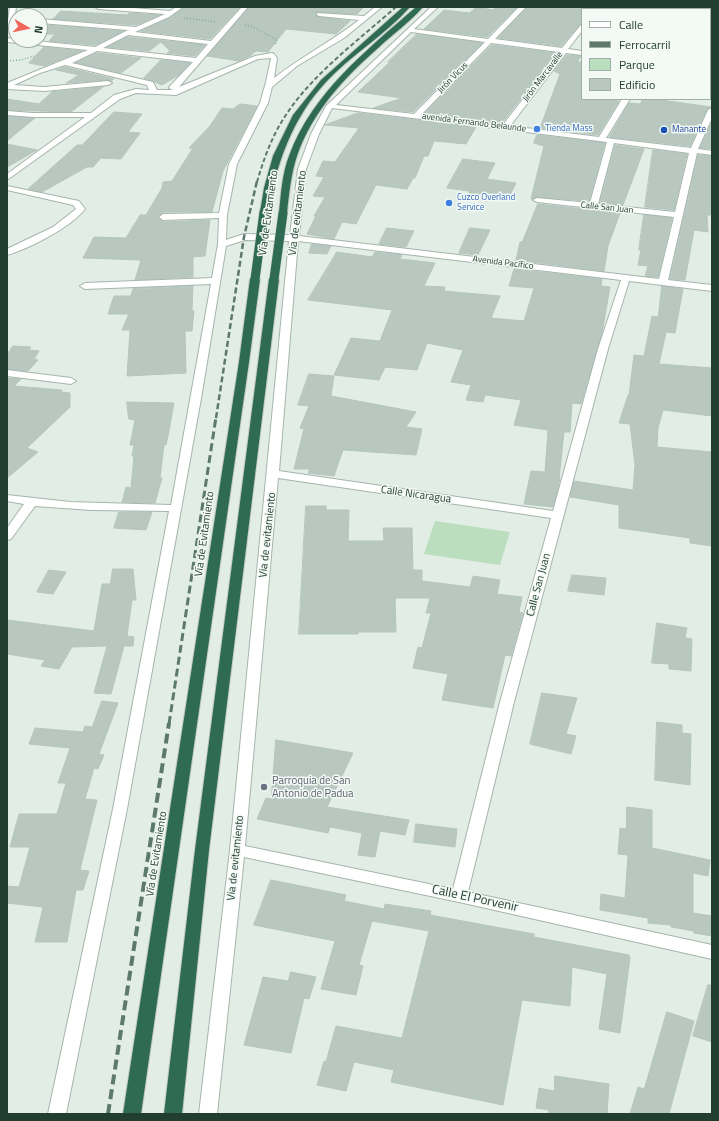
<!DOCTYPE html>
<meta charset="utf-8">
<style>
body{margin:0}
#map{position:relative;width:719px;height:1121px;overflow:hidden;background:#e2ede6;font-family:"Titillium Web",sans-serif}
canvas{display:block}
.frame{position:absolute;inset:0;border:8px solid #223e32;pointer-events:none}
.legend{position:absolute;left:581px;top:8px;width:130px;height:92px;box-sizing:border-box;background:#f3f9f5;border:1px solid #9faea7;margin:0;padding:5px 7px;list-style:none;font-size:12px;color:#223e32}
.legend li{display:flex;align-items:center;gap:8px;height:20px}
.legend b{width:20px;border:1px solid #9faea7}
.north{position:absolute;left:8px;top:8px;width:40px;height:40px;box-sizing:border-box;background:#f3f9f5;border:1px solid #9faea7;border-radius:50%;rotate:99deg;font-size:11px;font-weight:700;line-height:16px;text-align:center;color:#223e32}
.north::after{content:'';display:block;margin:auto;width:14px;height:18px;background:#f2675b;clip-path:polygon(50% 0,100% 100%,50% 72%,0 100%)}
</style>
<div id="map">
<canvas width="719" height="1121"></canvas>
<div class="frame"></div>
<ul class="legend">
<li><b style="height:5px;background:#fff"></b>Calle</li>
<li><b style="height:5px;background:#5d796d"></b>Ferrocarril</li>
<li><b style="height:11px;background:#bbdebf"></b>Parque</li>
<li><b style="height:11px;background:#b8c7bf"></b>Edificio</li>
</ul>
<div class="north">N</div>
</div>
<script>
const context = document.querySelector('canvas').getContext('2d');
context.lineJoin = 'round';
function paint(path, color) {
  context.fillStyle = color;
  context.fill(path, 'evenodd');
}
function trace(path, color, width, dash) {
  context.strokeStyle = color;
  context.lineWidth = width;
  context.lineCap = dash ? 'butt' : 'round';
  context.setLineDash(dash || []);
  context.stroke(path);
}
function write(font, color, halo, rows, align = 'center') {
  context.font = font + ' "Titillium Web",sans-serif';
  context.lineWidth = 3;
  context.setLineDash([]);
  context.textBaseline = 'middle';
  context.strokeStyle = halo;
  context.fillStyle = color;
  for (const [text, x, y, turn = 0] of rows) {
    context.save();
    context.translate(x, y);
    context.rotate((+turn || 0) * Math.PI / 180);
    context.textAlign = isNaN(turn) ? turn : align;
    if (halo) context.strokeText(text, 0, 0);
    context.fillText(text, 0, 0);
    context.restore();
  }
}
const green = new Path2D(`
 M435,521l75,11 -10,33 -76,-11z`);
const building = new Path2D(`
 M184,7l34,1 1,-1h21l-30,32 -69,-8 29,-13z
 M249,7h115l-7,7 -41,-2v3l3,2 31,4 -14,13 -50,-5 -18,23 -12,-1 -6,5 -11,5 -32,-5z
 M477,7l16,3 3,-3h21l-30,30 -63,-8 20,-19 25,3z
 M527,7h66v2h-11v15l-3,1 -18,21 -63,-8z
 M61,11l66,4 2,-2 30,2 -23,10 -83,-6z
 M47,25l76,6 -28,14 -46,-4 6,-7h-11l4,-3 -6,-1z
 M417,34l65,9 -69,69 -40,-4 29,-10 -44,-6 32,-30h-2z
 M128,37l77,8 -10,11 -28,-3 3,-2 -9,-9 -12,9 -41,-4z
 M492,45l64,8 -10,14 -2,-1 -4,8 -38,49 -78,-9z
 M44,47l38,4 -38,15 -15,-3z
 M97,53l44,5 -20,15 -45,-10z
 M567,55l14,1 -4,6h5v37h21l16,2 -21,34 -58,-7 20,-54 -6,-3z
 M161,60l29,3 -11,12 -17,10 -18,-7z
 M65,67l49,12 -3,2 -3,-1 -42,3 13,-8 -23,-5z
 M103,87l-32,25 -64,-2v-11l32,5 13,-12z
 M643,99h11l57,8 -4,2 -17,37 -81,-9 20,-34 11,1z
 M240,104l17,2 -34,65 -11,41h-49l-5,5 5,5 47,-2 -5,36 -12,1v20l-58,3 6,-20 -58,-2 11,-21 32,1 14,-23h6l16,-27 1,-6 9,-1 21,-33h-4l21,-22 12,-18 11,1z
 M114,112l28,2 -14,18 12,1 -19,26 -20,-1 -8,9h-6l-45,25 -14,-3 49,-44h5z
 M358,113l118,14 -10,17 -32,-3 -6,15h-4l-9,22h-2l-6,11 -31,-4 -20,39 -14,-2 -8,17 -27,-5 9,-18h-2l11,-19 -12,-1 11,-19 -8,-1 7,-15 12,1 24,-34 -34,-3z
 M7,116l26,2h2l-28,23z
 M712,122v27l-12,-1z
 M537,135l68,8 -16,58 -52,-4 -6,2 13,-53 -10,-3z
 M7,144l30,6 -30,17z
 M615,145l29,4 -21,56 -23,-2z
 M653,150l34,4 -13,56 -29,-3z
 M698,155l14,1v59h-5l1,17 -14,-2 -9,50 -15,-1z
 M463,159l32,4 -8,16 29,4 -7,14 -40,-4v-2l-22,-3z
 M538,204l82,9 -12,33 -4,25 -88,-11 4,-18h2z
 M644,215l28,3 -14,59 -13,-1 3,-10 -10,-1 3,-15h-2z
 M387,228l27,3 -8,16 -27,-3z
 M470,228l20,2 -12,25 -19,-2z
 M312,244l19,2 -4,8 -18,-1z
 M337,252l35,5 3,-5 27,3 -2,4 35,4 -11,23 21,1 -1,4 56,5 -9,22 33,3 10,-33 -25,-2 5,-17 88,10 -1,7 9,1 -8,46 -21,71 -9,-1 -2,29h-6l-5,47h1l-7,28 -29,-3 7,-33 14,1 3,-42 -34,-5 7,-25 -36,-5 -2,7 -17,-2 5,-15 -20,-3 12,-32 -36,-7 -10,27 -32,-3 -6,13 -45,-5 17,-37 29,3 12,-31 -84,-10z
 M193,286l-1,25h2l-2,20h-7l1,42 -59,3 3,-46h-8l7,-16h-21l6,-18h17l2,-7z
 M662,286l21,3 -8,44 -9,-1 -7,32 53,4v48l-49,-6 -5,18 -1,19 55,5v94l-22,-3v-5l-71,-10v-23l-49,-8 4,-16 59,9 2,-25 -5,-41 -11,-1 9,-28h1l5,-40 10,1 8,-40 6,1z
 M13,346l18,1 -2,3 10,1 -5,8 4,1 -10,11 -21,-2v-14z
 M309,374l25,2 -3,20 85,16 -10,15 16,2 -6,26 -73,-5 -9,26 -26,-3 2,-4h-16l10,-40 -4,-1 9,-22 -11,-1z
 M7,378l14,1 -7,7 48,4 -1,2 9,1v14l-43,41 11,4 -31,26z
 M127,402l47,1 -6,33 -2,9h-2l-4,33h2l-7,25 -33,-1 4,-15 5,1 3,-32h-2l2,-11h-4l5,-25 -6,-1z
 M306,506h20v4h23l-1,31h36l-1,-13h29l1,42h9v11l48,6 3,-11 27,4 -3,14 25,3 -3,15 4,1 -12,43 -6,-1 -12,53 -51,-8 6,-26 -35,-6 5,-21 4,1 9,-35h-5l4,-15h-35l1,34h-38v2h-59z
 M119,512h33l-6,18 -32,-2z
 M113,569h20l3,31h-4l-5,36 7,1 -1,9h-9l-13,48 -17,-1 13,-47 -35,1 -13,22 -18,-3 4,-6 -38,-6v-34l87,11 8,-47h8z
 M49,570l17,2 -13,22 -16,-2z
 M572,575l34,3 -2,17 -36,-4z
 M657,623l30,5 -2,10 7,1 -1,32 -22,-2v-5l-17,-1z
 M542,693l35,5 -11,36 10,2 -5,18 -41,-10z
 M102,701l16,2 -19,51 5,1 -6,14 -4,-1 -9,31 12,1 -17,70 9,1 -6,19h-7l-9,52h-32l8,-35 -36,-4v-17l12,1 11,-40h-20l9,-33h38l9,-31h-8l12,-35 -41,-4 6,-16 48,4 2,-6 7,1z
 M657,722l25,3v8l9,1 -1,51 -35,-5z
 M276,740l77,13 -26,54 82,13 -4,15 -25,-4 -5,26 -17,-2 4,-22 -32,-6 -2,6 -71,-14 9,-21 5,1z
 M627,807l25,3v38l58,12 -2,16 -15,-3v40l19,3v20l-18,-3v-2l-23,-4v-2l-23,-2v-5l-48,-8 1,-16 24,4 3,-43 -10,-1 2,-26 6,1z
 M416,824l41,5 -2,18 -41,-5z
 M271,880l75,15 -2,6 40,8 1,-5 46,7 -1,4 104,19v3l95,18 1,3 -10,75 -21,-4 8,-55 -35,-7 -2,39 -48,-6 -19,105 -112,-23 3,-12 -40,-8 -8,29 -29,-6 7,-24 2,1 10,-36 66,12 27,-107 -57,-10 -13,44 4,1 -7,29 -35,-6 14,-48 -81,-16z
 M291,972l25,5 -7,22 -5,-1 -13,55 -47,-8 19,-68 25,4z
 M708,985h4v57l-19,-6z
 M667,1012l27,9 -25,93h-39l8,-27 6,2z
 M555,1076l54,8 -2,30h-58v-4l-13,-2 3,-20 15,3z`);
const path = new Path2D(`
 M184,18l32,4
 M245,25l6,1 26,14 -2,5
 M7,61l14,-1 13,-4`);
const minor = new Path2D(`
 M10,7h6l-2,14 -7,7z
 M95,7h26l49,4 6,-4h7l-14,10 -34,15 76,9 31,-34h6l-69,80 76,-31 17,-3 2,1 3,4 -3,20c27,-21 58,-37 85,-58l-40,-4 -2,-1v-2l47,3 11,-9h7l-38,31 -47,28 -25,21 -4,16 -31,61 -10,51 -1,25 18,-6 46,1 8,-66 13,-35 15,-28 105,-99h7l-24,22 74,10 31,-32h7l-31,32 67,9 18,-22 2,-1v6l-14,18 14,2v4l-16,-2 -56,73 89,11 23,-38h8l-24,39 85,10 17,-38 4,-2v10l-14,31 14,2v4l-15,-2 -29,127 44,5v6l-83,-10 -21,68 -94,353 -46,190 244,53v14l-253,-57 -215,-45 -27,257h-18l31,-264 59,-609 -44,-1 -19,6 -24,147 -75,416 -61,305h-18l65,-305 56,-298 -78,-1 -56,-4 -24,33 -4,1v-12l17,-24 -17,-3v-6l63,7 101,3 40,-221 -126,5 -5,-3 5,-3 127,-5 6,-34 1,-26 -56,2 -4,-3 4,-3 56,-1 10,-49 31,-61 6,-21 5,-24 -13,1 -82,36 -40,-2 -16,6 -113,81v-6l78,-57h-52l-26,-2v-4l26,2h58l23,-18 22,-6 13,1 -2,-5 -82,-20 -25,8 -26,12 30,2 64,-6 4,2 -4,2 -64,6 -37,-2v-6l81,-33 -81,-8v-4l88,9 33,-17 -88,-7v-4l96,8 29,-13 -67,-5zM411,32l74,10 -71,72 -78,-9zM128,35l80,9 -12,14 -93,-10zM491,43l68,9 -56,73 -82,-10zM97,51l96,11 -23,24 -1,2 4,2h-16l-4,-8 -81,-19zM332,108l275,34 -17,61 -53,-5 -4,2 4,2 137,15 -15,62 -360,-43 7,-67 13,-35zM614,143l75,10 -14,59 -77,-8zM298,241l323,39 -23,69 -45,162 -274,-40zM278,478l273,40 -51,184 -47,187 -208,-43z
 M595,7h7l-1,2h-7z
 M661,7h8l-3,2z
 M687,7h7l-1,2h-7z
 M710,33h2v4h-2z
 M710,68h2v4h-2z
 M7,186l72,15 6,8c-14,18 -56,40 -78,46v-6l46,-22 23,-18 -3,-4 -66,-15z
 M7,370l64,8 5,3 -5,3 -64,-8z`);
const highway = new Path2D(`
 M403,7h7c-25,28 -59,48 -84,75 -34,36 -50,83 -58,130l-1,2h-6l-1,-2 4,-24 9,-32 20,-41 28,-35z
 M416,7h7c-13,15 -30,27 -45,41 -34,30 -66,64 -81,108 -6,18 -8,38 -10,57l-1,2h-6l-1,-2c2,-19 3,-39 10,-57 23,-63 78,-106 127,-149z
 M255,276l5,3 -11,83 -108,752h-18l116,-752 11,-83z
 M274,276l5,3 -70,571 -27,264h-18l31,-264 74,-571z`);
const railFar3 = new Path2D(`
 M257,182c7,-24 16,-49 31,-70 25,-38 74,-75 108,-105`);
const railFar2 = new Path2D(`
 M216,418l28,-181 13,-56`);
const railFar1 = new Path2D(`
 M169,724l47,-307`);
const rail = new Path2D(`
 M108,1114l61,-391`);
const highwayBridge = new Path2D(`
 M255,279l9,-67
 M274,279l9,-66`);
const markers = [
 [537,129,4,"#3f7fe0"],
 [664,130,4,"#1a4fb4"],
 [449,203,4,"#3f7fe0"],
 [264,787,4,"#6b7280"]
];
const farStreetnames = [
 ["Jirón Marcavalle",543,77,-53],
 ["Jirón Vicus",453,78,-46],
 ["avenida Fernando Belaunde",474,123,7],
 ["Calle San Juan",607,208,6],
 ["Avenida Pacífico",503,263,7]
];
const farShopnames = [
 ["Tienda Mass",545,129],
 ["Cuzco Overland",457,198],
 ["Service",457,208]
];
const farTransitnames = [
 ["Manante",672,130]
];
const streetNames = [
 ["Vía de Evitamiento",269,213,-82],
 ["Via de evitamiento",298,213,-83],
 ["Calle Nicaragua",416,495,8],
 ["Vía de Evitamiento",205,534,-82],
 ["Via de evitamiento",268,535,-84],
 ["Calle San Juan",539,585,-75],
 ["Vía de Evitamiento",157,854,-81],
 ["Via de evitamiento",236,858,-84]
];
const worshipNames = [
 ["Parroquia de San",272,781],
 ["Antonio de Padua",272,794]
];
const nearStreetnames = [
 ["Calle El Porvenir",475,899,12]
];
paint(green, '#bbdebf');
paint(building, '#b8c7bf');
trace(building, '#b5c6bc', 1);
trace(minor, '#a5b5ac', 2);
trace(highway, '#c1c9c6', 2);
trace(path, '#83b09a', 1.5, [1, 2]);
paint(minor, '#fff');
paint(highway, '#2e6a54');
trace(railFar3, '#5d796d', 2, [4.5, 2.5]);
trace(railFar2, '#5d796d', 2.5, [6, 3]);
trace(railFar1, '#5d796d', 3, [8, 4]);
trace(rail, '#5d796d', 4, [10, 5]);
trace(highwayBridge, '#c1c9c6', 10, []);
trace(highwayBridge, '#2e6a54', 9);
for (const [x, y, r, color] of markers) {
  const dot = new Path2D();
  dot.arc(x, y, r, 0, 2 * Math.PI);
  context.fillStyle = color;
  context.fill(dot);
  trace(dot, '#f3f9f5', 1.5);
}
write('9px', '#223e32', '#f3f9f5', farStreetnames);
write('9px', '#366cbe', '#f3f9f5', farShopnames, 'left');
write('9px', '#164399', '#f3f9f5', farTransitnames, 'left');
write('11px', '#223e32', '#f3f9f5', streetNames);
write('11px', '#5b616d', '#f3f9f5', worshipNames, 'left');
write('13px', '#223e32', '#f3f9f5', nearStreetnames);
</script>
